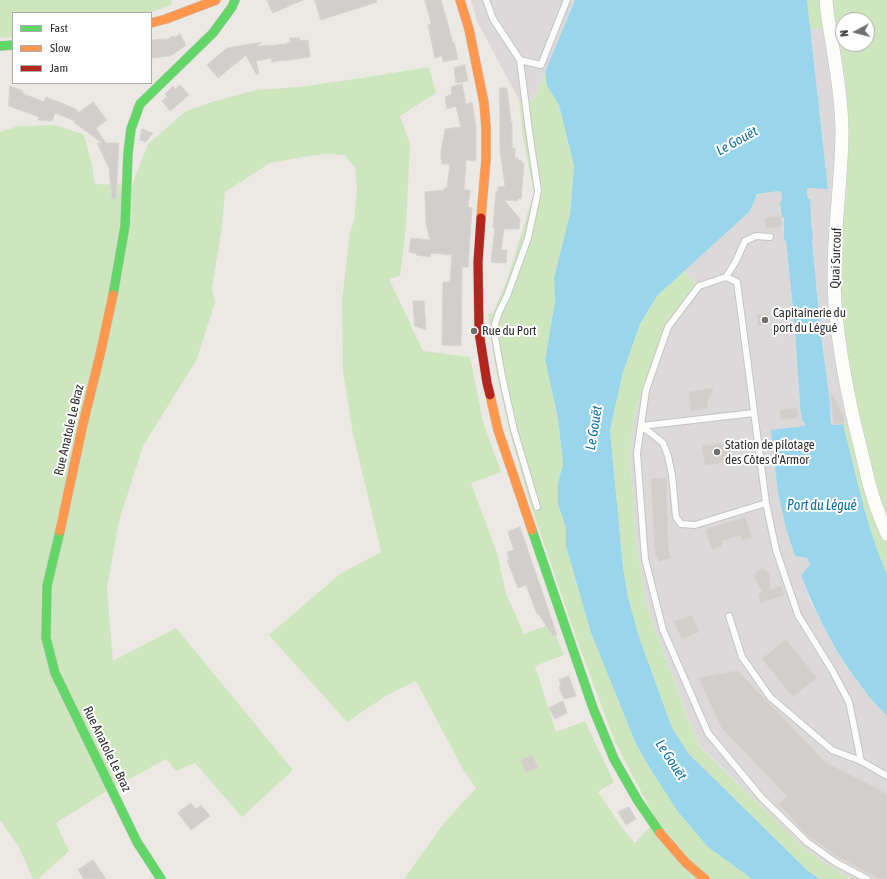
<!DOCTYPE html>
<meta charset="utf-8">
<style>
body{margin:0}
#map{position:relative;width:887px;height:879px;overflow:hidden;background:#ece8e4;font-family:"Asap Condensed",sans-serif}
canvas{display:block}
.legend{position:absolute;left:12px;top:12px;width:140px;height:72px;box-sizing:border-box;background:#fff;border:1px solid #ababab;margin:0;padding:5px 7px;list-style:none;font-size:12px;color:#2e2e2e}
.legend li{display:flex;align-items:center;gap:8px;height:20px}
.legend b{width:20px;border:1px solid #ababab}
.north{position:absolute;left:835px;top:12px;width:40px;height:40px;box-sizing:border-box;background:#fff;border:1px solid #ababab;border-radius:50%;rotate:263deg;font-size:11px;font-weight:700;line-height:16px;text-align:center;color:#2e2e2e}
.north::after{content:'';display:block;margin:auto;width:14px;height:18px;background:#706f6e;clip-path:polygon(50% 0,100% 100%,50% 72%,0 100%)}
</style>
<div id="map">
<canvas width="887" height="879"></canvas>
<ul class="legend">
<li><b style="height:5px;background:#63d668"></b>Fast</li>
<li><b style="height:5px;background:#ff974d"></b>Slow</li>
<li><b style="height:5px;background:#b3261e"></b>Jam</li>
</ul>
<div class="north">N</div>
</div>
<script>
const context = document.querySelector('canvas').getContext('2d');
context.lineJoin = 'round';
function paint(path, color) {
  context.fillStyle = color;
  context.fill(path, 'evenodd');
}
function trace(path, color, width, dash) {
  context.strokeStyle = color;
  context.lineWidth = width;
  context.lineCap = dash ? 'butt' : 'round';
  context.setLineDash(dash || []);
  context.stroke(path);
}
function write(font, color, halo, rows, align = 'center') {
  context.font = font + ' "Asap Condensed",sans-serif';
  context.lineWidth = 4;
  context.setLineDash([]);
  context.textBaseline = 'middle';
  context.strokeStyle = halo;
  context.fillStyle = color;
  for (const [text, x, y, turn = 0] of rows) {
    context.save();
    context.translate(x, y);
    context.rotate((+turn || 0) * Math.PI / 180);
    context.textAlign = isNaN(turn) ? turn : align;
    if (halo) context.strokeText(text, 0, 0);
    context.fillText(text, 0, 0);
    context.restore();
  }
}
const industrial = new Path2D(`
 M471,0h104l-30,72 -11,29 -15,-1 -42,-79z
 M838,26l8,64 1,61 -1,42 10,226 -13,5 -11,1 -1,-1 -1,-21 -10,-77 -8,-88h1l-1,-12 -2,-10 -3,-27 1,-1h20l-18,-159z
 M779,191l2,1 1,10 2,23 -1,3 3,13 9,88 5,77 2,14 2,1 1,5 2,132 3,8 -9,9 9,25 15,30 16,28 16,24 30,34v163h-36l-42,-26 -32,-31 -79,-78 -52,-139 -10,-67 -6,-80 3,-36 11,-39 24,-62 27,-38 -11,-12 66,-60 7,-17z`);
const green = new Path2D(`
 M0,0h171l1,5 -24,8h-135v24l-13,1z
 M807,0h80v574c-21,-47 -31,-101 -44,-150l13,-5 -7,-42 -8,-79v-51l5,-54 1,-42 -1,-61 -8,-64 -28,3zM843,20h24v24h-24z
 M429,67l7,26 -36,23 10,28 -4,82 -6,50 -11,3 34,72 47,6 13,65 18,50 -30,11 26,70 9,41 18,40 27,-10 13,31 -29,11 21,66 29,-11 29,61 -16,10 25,37 12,14 21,-23 -41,-78 -38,-102 -48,-140 -20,-71 -14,-64 -7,-51 5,-1 14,-33 27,-87 -11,-55 -4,-38 15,1 11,-29 2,14 12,19 15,61 -4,48 -16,64 1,23 -10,59 13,58 5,46 -5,19v21l8,24v18l25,87 45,111 15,26 27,42 30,35 44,32h-348l40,-56 32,-35 -12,-17 -48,-90 -29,14 -40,27 -78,-87 71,-61 41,-22 -5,-22 -23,-96 -10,-63 -1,-71 8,-68 4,-11 3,-33 -2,-20 -10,-13 -19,-1 -23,3 -33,6 -45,29 -3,35 -10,61 3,14 -18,57 -54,87 -24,75 -12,67 6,73 63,-33 117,142 -51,47 -47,-54 -19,8 -10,-12 -64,35 -46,29 13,28 -31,28h-5l-14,-32 -19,-27v-688l18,-6 38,-1 28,10 8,30 3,19 37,1 16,-41 38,-33 26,-9 44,-12 43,-3 63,-9z
 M684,271l11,12 -27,38 -24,62 -11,39 -3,36 6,80 10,67 52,140 79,77 32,31 42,26h-31l-12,-8 -119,-117 -17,-26 -33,-91 -11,-40 -5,-30 -13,-137 13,-58 17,-48 17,-28z`);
const water = new Path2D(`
 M575,0h232l21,189 -20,-1 -1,2 1,9h2l1,15c-1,6 2,17 2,24l-1,1 8,87 10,77 1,20 1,2 11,-1c13,49 23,103 44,150v142c-39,-40 -66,-88 -86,-141l9,-10 -3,-7 -12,-2 -9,-28 -8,-35 -7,-63 34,-4 -1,-5h-2l-2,-15 -5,-77 -9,-88 -2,-1v-22l-2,-1 -2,-15 2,-1 -1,-9 -2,-1 -22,3 -7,17 -93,85 -17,28 -17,48 -13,58 13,137 5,30 11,40 33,91 17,26 119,117 12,8h-68l-44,-32 -30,-35 -27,-42 -15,-26 -45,-111 -25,-87v-18l-8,-24v-21l5,-19 -5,-46 -13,-58 10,-59 -1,-23 16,-64 4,-48 -15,-61 -12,-19 -2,-14z`);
const building = new Path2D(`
 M267,0h36l-30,13z
 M315,0h61l1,2 -56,18z
 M425,0h16l12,43 1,-1 4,17 -15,3 -1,-6 -7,2 -7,-33 3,-1z
 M180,34l6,11 -5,4 -11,7 -19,2v-15l2,-3 11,-1 2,1 7,-4 2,1z
 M290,38h10v3l8,-1 2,17 -27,4v-1l-11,2 -1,-4 -15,3 3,13h-3l-10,-19 -28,23 -11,-13 20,-17 35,-6 -6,5 11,-2v1l19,-2 1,-1 3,-1z
 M465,65l3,16 -12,2 -2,-15z
 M462,84l4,20 6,-2 2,13 2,12v32l-1,2 -9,-1 -2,30h6l-2,17 4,1 -4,59h-6l-1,79 -19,-1 1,-63h7l2,-27 -21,-2 -1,4 -14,-2 1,-1 -8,-2 2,-14 19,2 -4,-16 -1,-32 19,-2v-2h3l3,-24h-8v-5h-1v-8l4,-22 16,-2 -5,-21 -9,3 -2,-12 7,-3 -1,-7z
 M180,85l9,10 -19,16 -8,-10 5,-4 -2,-3 8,-8 2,3z
 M10,86l13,5 -1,2 22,9 2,-5 30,12 2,4 15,-11 14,18 -11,8 10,15h13l-3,55 -4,1 -3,-31 -12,-25h5l-27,-20v-2l-20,-8 -3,8 -14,-1 1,-3 -30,-11z
 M500,88h7l4,34h1v26h3v10h3v2l4,1v2l2,1 -3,35 -3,-1v3l-14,-1 16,19 -1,10h-15l-3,21h6l-1,13 -15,-1 4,-34h-2l3,-37 2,2v-6l7,-1 -5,-36z
 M142,129l11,4 -7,9 -6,-2z
 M781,216l1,8 -3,3 -13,1 -1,-10z
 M413,301h11l2,29 -11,-4z
 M766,314l4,5 -4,5 -8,2 -1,-11z
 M714,388l-7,13 1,7 -17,3 -2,-19z
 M830,391l13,22 1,10 -10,1z
 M792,408l5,1 1,6 -3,3 -14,2 -1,-10z
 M724,443l7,6 1,5 -6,8 -21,3 -3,-19z
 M666,478l2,70 3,10 -12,4 -4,-11 -4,-72z
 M745,517l7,21 -10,2 -2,-5 -19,6 1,5 -10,4 -6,-20z
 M520,527l37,108 -4,1 -15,-23 -1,1 -11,-29 -8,3 -11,-28 2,-1 -2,-7 7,-2 -6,-18z
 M763,569l4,2 3,4v15l11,-4 3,9 -23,8 -3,-9 5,-2 -7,-11 -1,-4 2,-5z
 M692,616l7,16 -17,7 -8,-17z
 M786,640l31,38 -24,19 -31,-38z
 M738,671l87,91 62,32v85h-7l-40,-21 -33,-23 -28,-31 8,-8 -66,-69 -22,-49z
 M569,676l7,20 -12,3 -5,-12 2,-1 -2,-6z
 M563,701l4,12 -12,6 -6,-11z
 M532,755l6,12 -12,6 -5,-12z
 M191,803l5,6 5,-4 9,11 -19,14 -13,-17z
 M629,807l7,12 -10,6 -8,-13z
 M93,860l13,19h-22l-6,-9z`);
const lane = new Path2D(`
 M486,0l7,19 27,41 9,71 9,60 -10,47 -21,58 -8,16 -4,12v13l7,39 12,54 23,77
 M520,60l21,5 26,-65
 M726,277l10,-16 9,-20 11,-5 14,1
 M641,426l11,8 11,9 5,13 4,19 4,42 5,7 14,1 71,-22
 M641,426l113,-13
 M729,616l13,41 28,40 62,53 29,11 26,15
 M861,761l-12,-59 -17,-32 -34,-55 -22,-65 -10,-47 -29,-221 -11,-5 -27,9 -31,41 -22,63 -9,63 8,106 18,71 45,103 53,64 46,45 28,20 32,17`);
const street = new Path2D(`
 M826,0l1,11c6,41 15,83 15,124 -1,56 -11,113 -7,169 4,49 14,99 26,146 4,16 7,32 12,47 4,13 9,25 14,37`);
const fast = new Path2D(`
 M0,46l13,-1
 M113,295l12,-69 3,-73 3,-24 9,-25 73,-71 19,-26 3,-7
 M532,530l61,178 21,51 24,42 22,32
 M60,531l-13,55 -1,52 9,35 82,169 24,37`);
const slow = new Path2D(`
 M460,0l9,29 15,74 2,24v32l-5,59
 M151,23l15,-4 50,-19
 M490,395l8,35 34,100
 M60,531l23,-107 17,-69 13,-60
 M660,833l26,30 19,16`);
const jam = new Path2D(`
 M481,218l-3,44 1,70 8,51 3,12`);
const markers = [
 [765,320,4,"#706f6e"],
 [474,331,4,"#706f6e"],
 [717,452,4,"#706f6e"]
];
const streetNames = [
 ["Quai Surcouf",836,258,-88],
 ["Rue Anatole Le Braz",69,430,-77],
 ["Rue Anatole Le Braz",107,749,64]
];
const poiNames = [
 ["Capitainerie du",773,313],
 ["port du Légué",773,328],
 ["Rue du Port",482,331],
 ["Station de pilotage",725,445],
 ["des Côtes d'Armor",725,460]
];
const waterNames = [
 ["Le Gouët",737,141,-29],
 ["Le Gouët",594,428,-81],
 ["Port du Légué",822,506],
 ["Le Gouët",671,760,57]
];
paint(industrial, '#dcd9db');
paint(green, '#cee6be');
paint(water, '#99d6ec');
paint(building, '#d1cecb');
trace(building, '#d7d4d0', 1);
trace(lane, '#c5c4c5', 8);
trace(street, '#c5c4c5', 14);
trace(fast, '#c5c4c5', 10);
trace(slow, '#c5c4c5', 10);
trace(jam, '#c5c4c5', 10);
trace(lane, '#fcfcfb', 6);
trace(street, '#fcfcfb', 13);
trace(fast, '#63d668', 9);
trace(slow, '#ff974d', 9);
trace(jam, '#b3261e', 9);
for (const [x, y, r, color] of markers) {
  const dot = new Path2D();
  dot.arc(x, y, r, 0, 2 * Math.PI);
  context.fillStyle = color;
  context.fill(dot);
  trace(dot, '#fff', 1.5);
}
write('13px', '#2e2e2e', '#fff', streetNames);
write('13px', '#2e2e2e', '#fff', poiNames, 'left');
write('italic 14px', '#0d6fa3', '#fff', waterNames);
</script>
